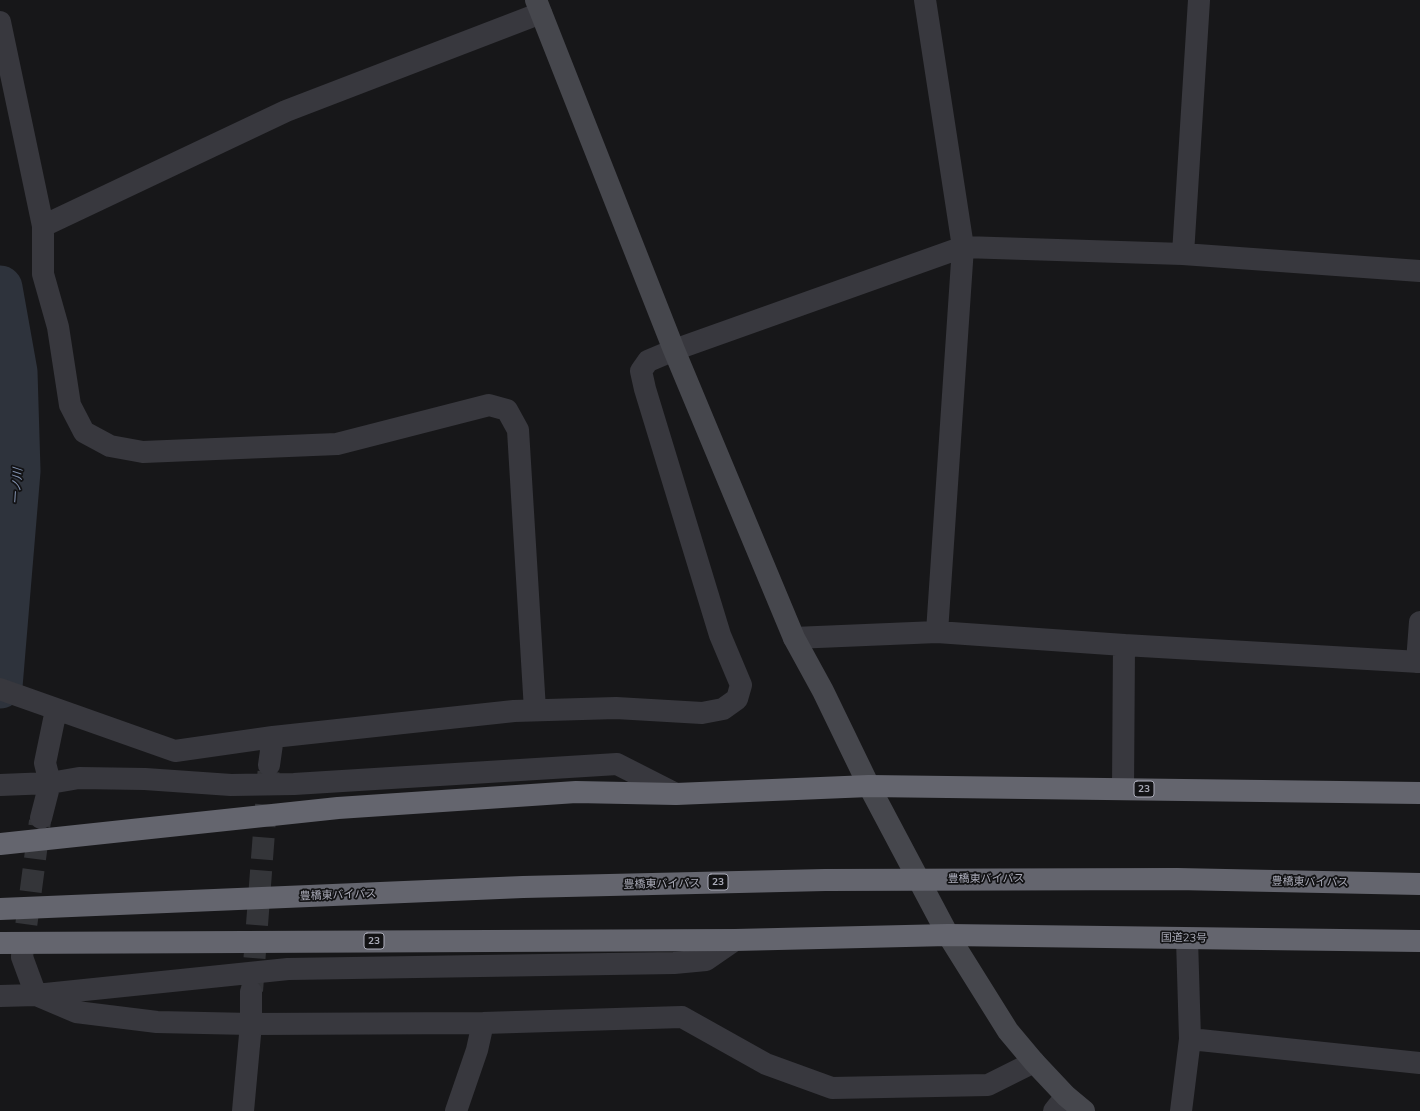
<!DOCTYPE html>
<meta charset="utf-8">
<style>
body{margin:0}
canvas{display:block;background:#171719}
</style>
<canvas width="1420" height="1111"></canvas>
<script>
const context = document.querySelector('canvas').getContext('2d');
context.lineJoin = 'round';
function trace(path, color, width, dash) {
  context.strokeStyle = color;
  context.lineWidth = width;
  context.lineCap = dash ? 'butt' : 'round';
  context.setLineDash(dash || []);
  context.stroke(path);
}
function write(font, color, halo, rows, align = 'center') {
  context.font = font + ' Mulish,"Noto Sans JP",sans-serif';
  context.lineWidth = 3.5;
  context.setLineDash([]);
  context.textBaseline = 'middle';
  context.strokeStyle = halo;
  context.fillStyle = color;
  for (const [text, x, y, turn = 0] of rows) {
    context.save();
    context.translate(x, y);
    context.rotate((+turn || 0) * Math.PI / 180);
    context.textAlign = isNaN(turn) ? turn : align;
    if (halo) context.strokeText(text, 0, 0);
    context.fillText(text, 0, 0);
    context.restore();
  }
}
const river = new Path2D(`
 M0,288l15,84 3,99 -18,215`);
const streetTunnel = new Path2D(`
 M22,957l18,-136
 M252,991l17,-225`);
const street = new Path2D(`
 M925,0l38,247 -26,385
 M0,22l43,204 243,-115 255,-98
 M43,226v48l15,53 12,78 14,27 26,14 33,6 194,-8 152,-39 18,5 11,20 17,280
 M1183,254l16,-254
 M794,638l143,-6 187,13
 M1417,662l3,-40
 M0,689l175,62 98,-14 241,-26 102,-3 86,5 21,-4 14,-10 4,-14 -21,-50 -75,-246 -4,-18 7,-10 26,-11 289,-103 220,7 237,17
 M269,765l4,-28
 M0,785l50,-2 29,-5 66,1 86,6 63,-1 323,-20 59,30
 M1123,789l1,-144 296,17
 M41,818l9,-35 -5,-20 11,-53
 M22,957l14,38 40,17 81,10 94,2 232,-1 199,-6 84,47 66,24 156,-3 46,-23
 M0,996l36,-1 252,-26 386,-6 32,-3 29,-20
 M1190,1039l230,24
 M243,1111l8,-87v-32
 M456,1111l21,-61 6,-27
 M1054,1111l12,-15
 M1181,1111l9,-72 -3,-100`);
const secondary = new Path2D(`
 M536,0l138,350 120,288 29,53 46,95 79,149 60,96 26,31 32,34 18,15`);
const highway = new Path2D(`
 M0,844l338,-36 238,-16 100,2 193,-8 551,7
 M0,909l523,-22 302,-7 352,-1 243,5
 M0,943l735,-3 213,-5 472,6`);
const shields = [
 [1144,789,20],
 [718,882,20],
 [374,941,20]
];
const shieldNames = [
 ["23",1144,789],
 ["23",718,882],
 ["23",374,941]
];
const streetNames = [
 ["豊橋東バイパス",986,879],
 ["豊橋東バイパス",1310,882,1],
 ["豊橋東バイパス",662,884,-1],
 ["豊橋東バイパス",338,895,-2],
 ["国道23号",1184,938,1]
];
const waterNames = [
 ["一ノ川",17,486,-86]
];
trace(river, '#2e333c', 45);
trace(streetTunnel, '#343539', 22, [22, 11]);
trace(street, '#38383e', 22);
trace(secondary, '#46474d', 22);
trace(highway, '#64656e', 22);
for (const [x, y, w] of shields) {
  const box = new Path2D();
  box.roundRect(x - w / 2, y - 8, w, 16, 3);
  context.fillStyle = '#121214';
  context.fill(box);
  trace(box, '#aaabb8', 1);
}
write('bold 10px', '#aaabb8', null, shieldNames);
write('11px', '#aaabb8', '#121214', streetNames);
write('italic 12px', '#8393b1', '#121214', waterNames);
</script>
